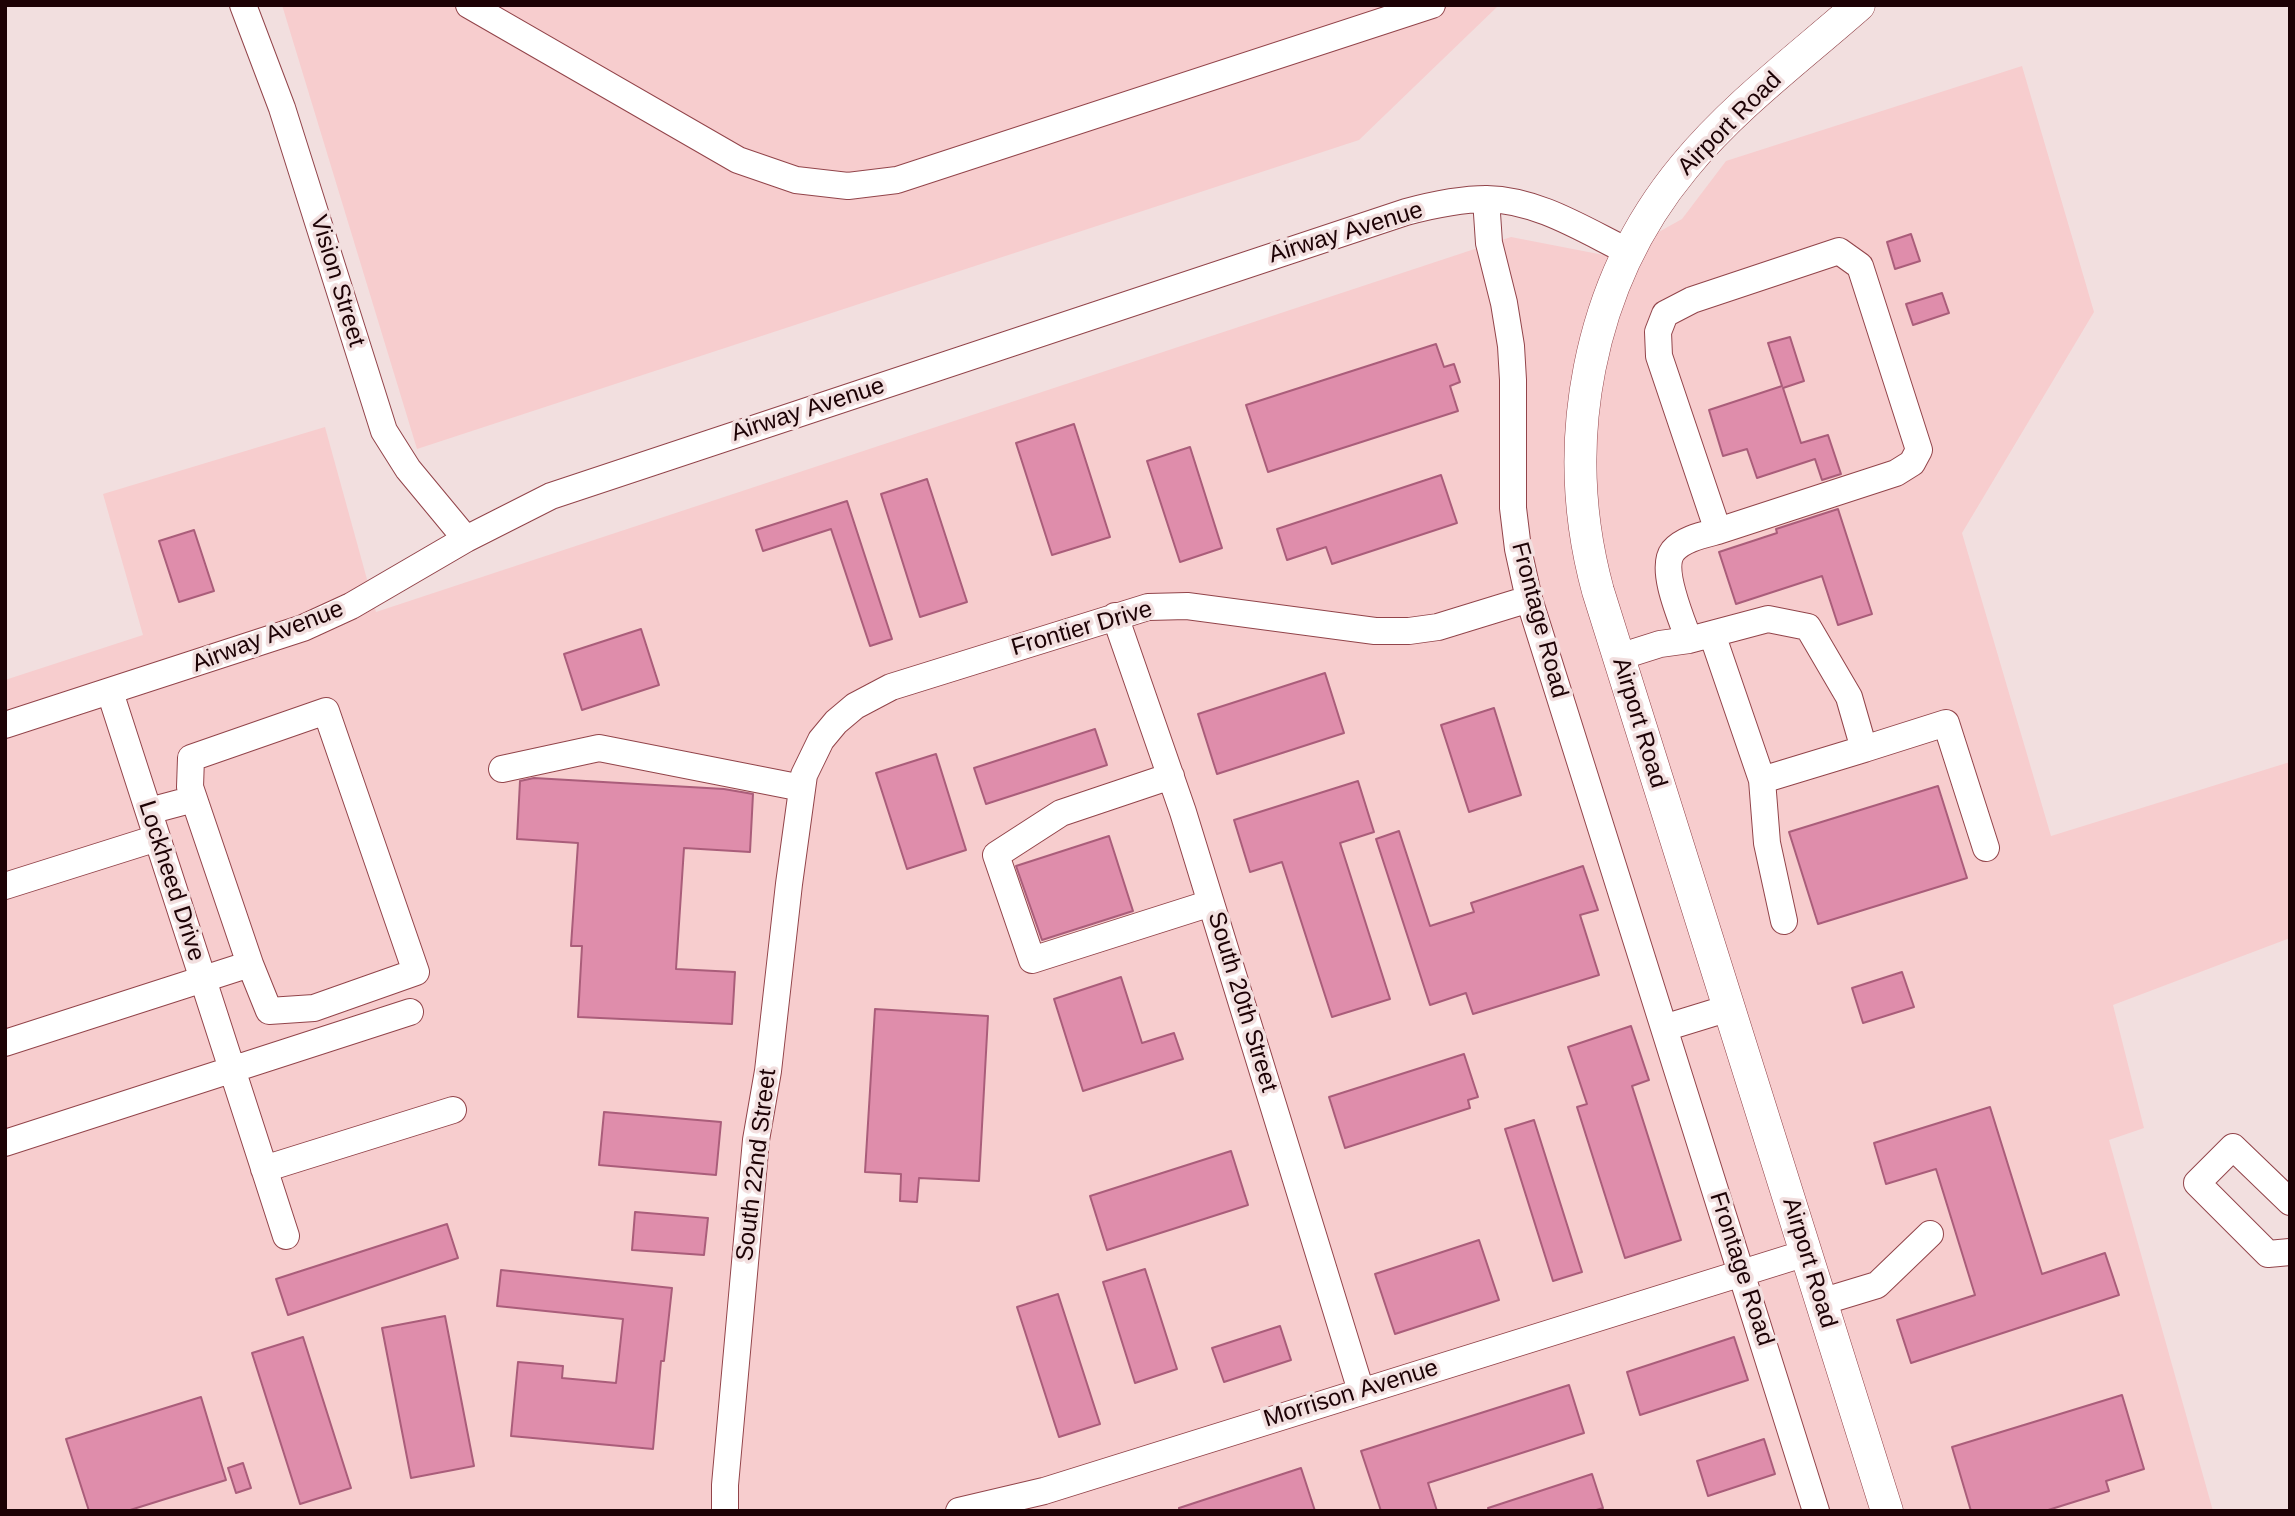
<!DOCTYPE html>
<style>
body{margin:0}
#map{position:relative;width:2295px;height:1516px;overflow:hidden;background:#f2dfdf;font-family:Arial,sans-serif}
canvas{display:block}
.frame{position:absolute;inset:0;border:7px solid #1d0205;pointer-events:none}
</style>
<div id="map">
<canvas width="2295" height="1516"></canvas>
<div class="frame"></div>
</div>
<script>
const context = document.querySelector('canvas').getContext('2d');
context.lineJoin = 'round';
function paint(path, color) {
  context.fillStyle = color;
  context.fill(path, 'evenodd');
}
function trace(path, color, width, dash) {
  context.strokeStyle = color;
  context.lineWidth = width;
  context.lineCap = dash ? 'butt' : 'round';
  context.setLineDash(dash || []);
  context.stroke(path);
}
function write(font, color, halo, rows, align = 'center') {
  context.font = font + ' Arial,sans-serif';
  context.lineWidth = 7;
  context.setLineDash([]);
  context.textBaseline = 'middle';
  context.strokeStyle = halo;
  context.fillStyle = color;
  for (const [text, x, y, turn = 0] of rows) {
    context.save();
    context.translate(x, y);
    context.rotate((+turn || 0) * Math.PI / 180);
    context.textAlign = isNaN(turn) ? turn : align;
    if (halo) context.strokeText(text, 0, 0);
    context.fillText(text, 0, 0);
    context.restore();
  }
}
const built = new Path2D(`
 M282,5h1221l-6,2 -138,133 -942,309z
 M2022,66l72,246 -132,221 89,303 239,-74v176l-177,67 31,123 -35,12 104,371h-2208v-831l138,-45 -40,-141 222,-67 51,185 1135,-375 103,20 68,-38 44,-58z`);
const building = new Path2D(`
 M1911,234l9,27 -25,8 -8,-27z
 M1942,293l7,20 -36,12 -7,-21z
 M1790,337l14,44 -21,7 18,55 27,-8 13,39 -19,6 -7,-21 -58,19 -10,-29 -24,7 -14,-46 73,-24 -14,-43z
 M1436,344l8,23 10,-3 6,18 -10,4 8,25 -190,61 -22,-67z
 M1074,424l36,113 -58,18 -36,-112z
 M1190,447l32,101 -42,14 -33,-101z
 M1441,475l16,48 -125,41 -6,-17 -39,13 -10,-31z
 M927,479l40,123 -47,15 -39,-123z
 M847,501l45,138 -22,7 -39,-117 -68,22 -7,-21z
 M1838,509l34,105 -34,11 -16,-49 -86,28 -17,-52 58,-19 -1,-4z
 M194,530l20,61 -35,11 -20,-61z
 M641,629l18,56 -77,25 -18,-56z
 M1325,673l19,60 -127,41 -19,-60z
 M1494,708l27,87 -52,17 -28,-87z
 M1095,729l12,36 -121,39 -12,-36z
 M936,754l30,96 -59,19 -31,-96z
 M534,778l190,11 29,5 -3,58 -66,-4 -8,121 59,3 -3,52 -154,-7 4,-71h-11l7,-103 -61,-4 3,-58z
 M1358,781l16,51 -34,11 50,156 -58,18 -50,-155 -32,10 -16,-52z
 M1938,786l29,92 -149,46 -29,-92z
 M1399,831l31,95 44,-14 -3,-9 112,-37 15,44 -18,5 19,60 -126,39 -7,-21 -36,12 -54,-166z
 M1109,836l24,75 -91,29 -26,-74z
 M1902,972l12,35 -51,16 -11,-35z
 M1121,977l21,66 32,-10 9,26 -100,32 -29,-92z
 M875,1009l113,7 -9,165 -60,-3 -2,24 -17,-1 1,-27 -36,-2z
 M1631,1026l18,54 -17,6 49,154 -56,18 -48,-151 10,-3 -19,-57z
 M1464,1054l14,43 -10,3 2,8 -125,40 -16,-51z
 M1990,1107l52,167 63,-21 14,42 -208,68 -14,-43 78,-25 -39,-126 -50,15 -12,-41z
 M604,1112l117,10 -5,53 -117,-10z
 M1534,1120l48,152 -29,9 -48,-152z
 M1231,1151l17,54 -141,45 -17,-54z
 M635,1212l73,6 -4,37 -72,-5z
 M447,1224l11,34 -170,57 -12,-36z
 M1479,1240l20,60 -104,34 -20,-60z
 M1145,1269l32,100 -42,14 -32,-101z
 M501,1270l171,18 -8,73h-3l-8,88 -142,-13 7,-74 45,4 -1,12 54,5 7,-64 -126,-13z
 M1058,1294l42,130 -41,13 -42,-130z
 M445,1316l29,150 -63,12 -29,-150z
 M1280,1326l11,34 -67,22 -12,-34z
 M303,1337l48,151 -51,16 -48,-151z
 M1734,1337l14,43 -108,35 -13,-43z
 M1569,1385l15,48 -156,50 9,28h-56l-20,-60z
 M2122,1395l22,74 -38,12 3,10 -64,20h-74l-19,-64z
 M201,1397l25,83 -99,31h-38l-23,-72z
 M1764,1439l11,35 -67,22 -11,-35z
 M243,1463l8,25 -15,5 -8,-25z
 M1301,1468l14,43h-136v-3z
 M1592,1474l11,34 -10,3h-104l-1,-3z`);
const minor = new Path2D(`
 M243,5l39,103 102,323 24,38 58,70
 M469,5l269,155 58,20 52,6 49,-6 535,-175
 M1486,199l3,44 15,60 7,43 2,34v128l5,41 11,50 287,912
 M1115,616l68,196 178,579
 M1689,640c-7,-20 -30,-71 -16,-89 10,-12 30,-16 45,-20l178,-58 16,-10 7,-13 -59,-184 -21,-15 -147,49 -27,14 -7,18 1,24 59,175
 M1619,657l41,-13 29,-4 79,-21 40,8 41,70 15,52 -102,31 -50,-146
 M110,692l176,544
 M5,725l298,-97 48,-22 115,-67 85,-43 855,-284c26,-7 54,-13 81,-13 51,1 97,31 142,53
 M1864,749l82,-26 40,125
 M502,769l97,-21 203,40
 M1171,776l-110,37 -65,42 36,105 179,-57
 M1762,780l5,63 17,78
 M149,811l45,-12
 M5,886l152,-48
 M1664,1028l65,-20
 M5,1043l245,-79 19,47 45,-3 102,-36 -90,-261 -135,47 -1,29 60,177
 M5,1143l405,-131
 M264,1169l189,-59
 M2290,1202l-57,-55 -36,36 71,71 22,-2
 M1821,1302l56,-17 53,-51
 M725,1511v-26l31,-345 12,-69 21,-187 15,-109 17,-35 15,-18 19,-16 36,-19 257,-80 39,-1 188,25h34l29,-4 91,-28
 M959,1511l85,-20 762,-238`);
const major = new Path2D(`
 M1859,5c-59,52 -125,101 -175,162 -97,117 -126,278 -86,424l289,920`);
const streetNames = [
 ["Airport Road",1730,124,-45],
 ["Airway Avenue",1346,233,-17],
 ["Vision Street",337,281,73],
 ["Airway Avenue",808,410,-18],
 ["Frontage Road",1539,620,75],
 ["Frontier Drive",1082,629,-16],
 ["Airway Avenue",268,637,-21],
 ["Airport Road",1639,723,73],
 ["Lockheed Drive",171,881,72],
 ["South 20th Street",1242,1002,73],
 ["South 22nd Street",757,1165,-83],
 ["Airport Road",1809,1263,73],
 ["Frontage Road",1741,1269,72],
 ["Morrison Avenue",1351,1394,-17]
];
paint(built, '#f7cdce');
paint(building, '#df8dab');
trace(building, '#aa5d7a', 2);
trace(minor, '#92444a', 28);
trace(major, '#92444a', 33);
trace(minor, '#fff', 26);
trace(major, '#fff', 32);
write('24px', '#1d0205', '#f2dfdf', streetNames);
</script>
